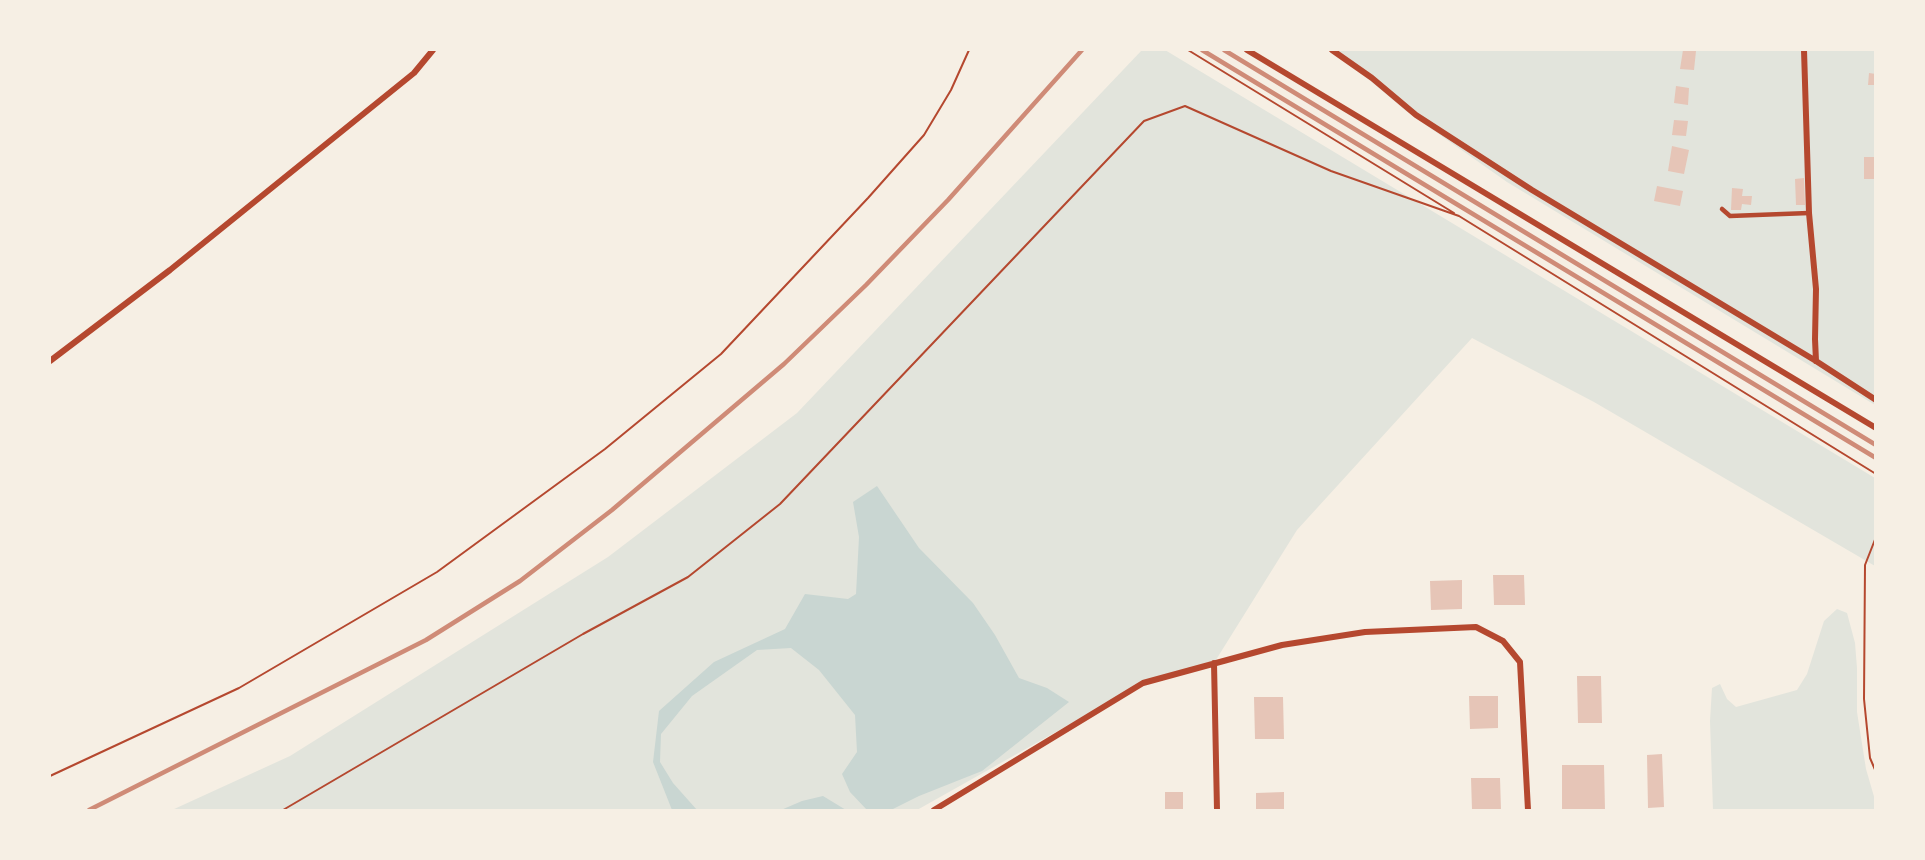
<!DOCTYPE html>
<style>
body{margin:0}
#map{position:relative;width:1925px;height:860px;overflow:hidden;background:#f6efe4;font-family:"Noto Sans",sans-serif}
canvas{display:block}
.frame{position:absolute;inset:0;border:51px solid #f6efe4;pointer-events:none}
</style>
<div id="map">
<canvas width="1925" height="860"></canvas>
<div class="frame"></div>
</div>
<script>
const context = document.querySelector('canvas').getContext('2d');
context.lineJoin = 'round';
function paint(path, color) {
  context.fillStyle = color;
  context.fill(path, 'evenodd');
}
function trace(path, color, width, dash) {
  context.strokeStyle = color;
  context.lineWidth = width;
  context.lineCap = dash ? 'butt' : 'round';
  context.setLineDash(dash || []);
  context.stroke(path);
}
const green = new Path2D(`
 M1142,50h23l710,428v88l-281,-164 -122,-64 -175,192 -83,133 -71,20 -226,127h-745l118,-54 318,-199 189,-144z
 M1334,50h541v355l-368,-223 -101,-71z
 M1837,609l10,4 8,30 2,25v44l9,57 9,31v10h-162l-3,-89 2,-33 8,-4 7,15 9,8 61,-17 10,-16 17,-53z`);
const water = new Path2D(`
 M877,486l42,62 54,55 22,32 24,43 28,10 22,14 -87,69 -63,25 -28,14h-24l-17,-18 -8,-18 15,-22 -2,-37 -36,-45 -28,-22 -34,2 -65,46 -31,38 -1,28 13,21 24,27h-25l-19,-48 6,-51 55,-49 71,-33 20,-35 43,5 8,-5 3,-57 -6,-35z
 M823,796l23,14h-65l21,-9z`);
const building = new Path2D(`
 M1683,50l13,1 -2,19 -14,-1z
 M1869,73l7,1v11h-8z
 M1676,86l13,2 -1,17 -14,-2z
 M1674,120l14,1 -2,15 -14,-1z
 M1672,146l17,4 -5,24 -16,-3z
 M1864,157h12v22h-12z
 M1804,178l1,27h-9l-1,-26z
 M1657,186l26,5 -3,15 -26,-5z
 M1732,188l11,1 -1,7h10l-1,9 -9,-1 -1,6h-10z
 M1493,575h31l1,30h-31z
 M1462,580v29l-31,1 -1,-29z
 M1577,676h24l1,47h-24z
 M1469,696h29v32l-28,1z
 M1254,697h29l1,42h-29z
 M1662,754l2,53 -16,1 -1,-53z
 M1562,765h42l1,45h-43z
 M1471,778h29l1,32h-29z
 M1165,792h18v18h-18z
 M1284,792v18h-28v-17z`);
const path = new Path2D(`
 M1188,50l266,163
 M1876,537l-11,28 -1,134 6,59 6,14
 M50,776l189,-88 198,-116 168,-123 116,-95 147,-156 56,-63 27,-45 18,-40
 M283,810l300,-176 105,-57 92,-73 364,-383 41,-15 146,65 128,45 417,258`);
const service = new Path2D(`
 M1722,209l8,7 79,-3`);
const minor = new Path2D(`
 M1247,50l629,378
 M1332,50l40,28 44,37 116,75 284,171 60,39
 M1804,50l5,163 7,76 -1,50 1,22
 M50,361l120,-91 244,-197 19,-23
 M1214,663l3,147
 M934,810l209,-127 139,-38 83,-13 111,-5 27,14 17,21 8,148`);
const rail = new Path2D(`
 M1202,50l674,408
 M1224,50l652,395
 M89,810l337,-170 94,-59 92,-71 172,-146 82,-79 82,-85 134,-150`);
paint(green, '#e2e4dc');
paint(water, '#c9d6d2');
paint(building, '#e6c5b7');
trace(path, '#b5482f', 2);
trace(service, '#b5482f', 4.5);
trace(minor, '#b5482f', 6);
trace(rail, '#cf8b77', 4.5);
</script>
